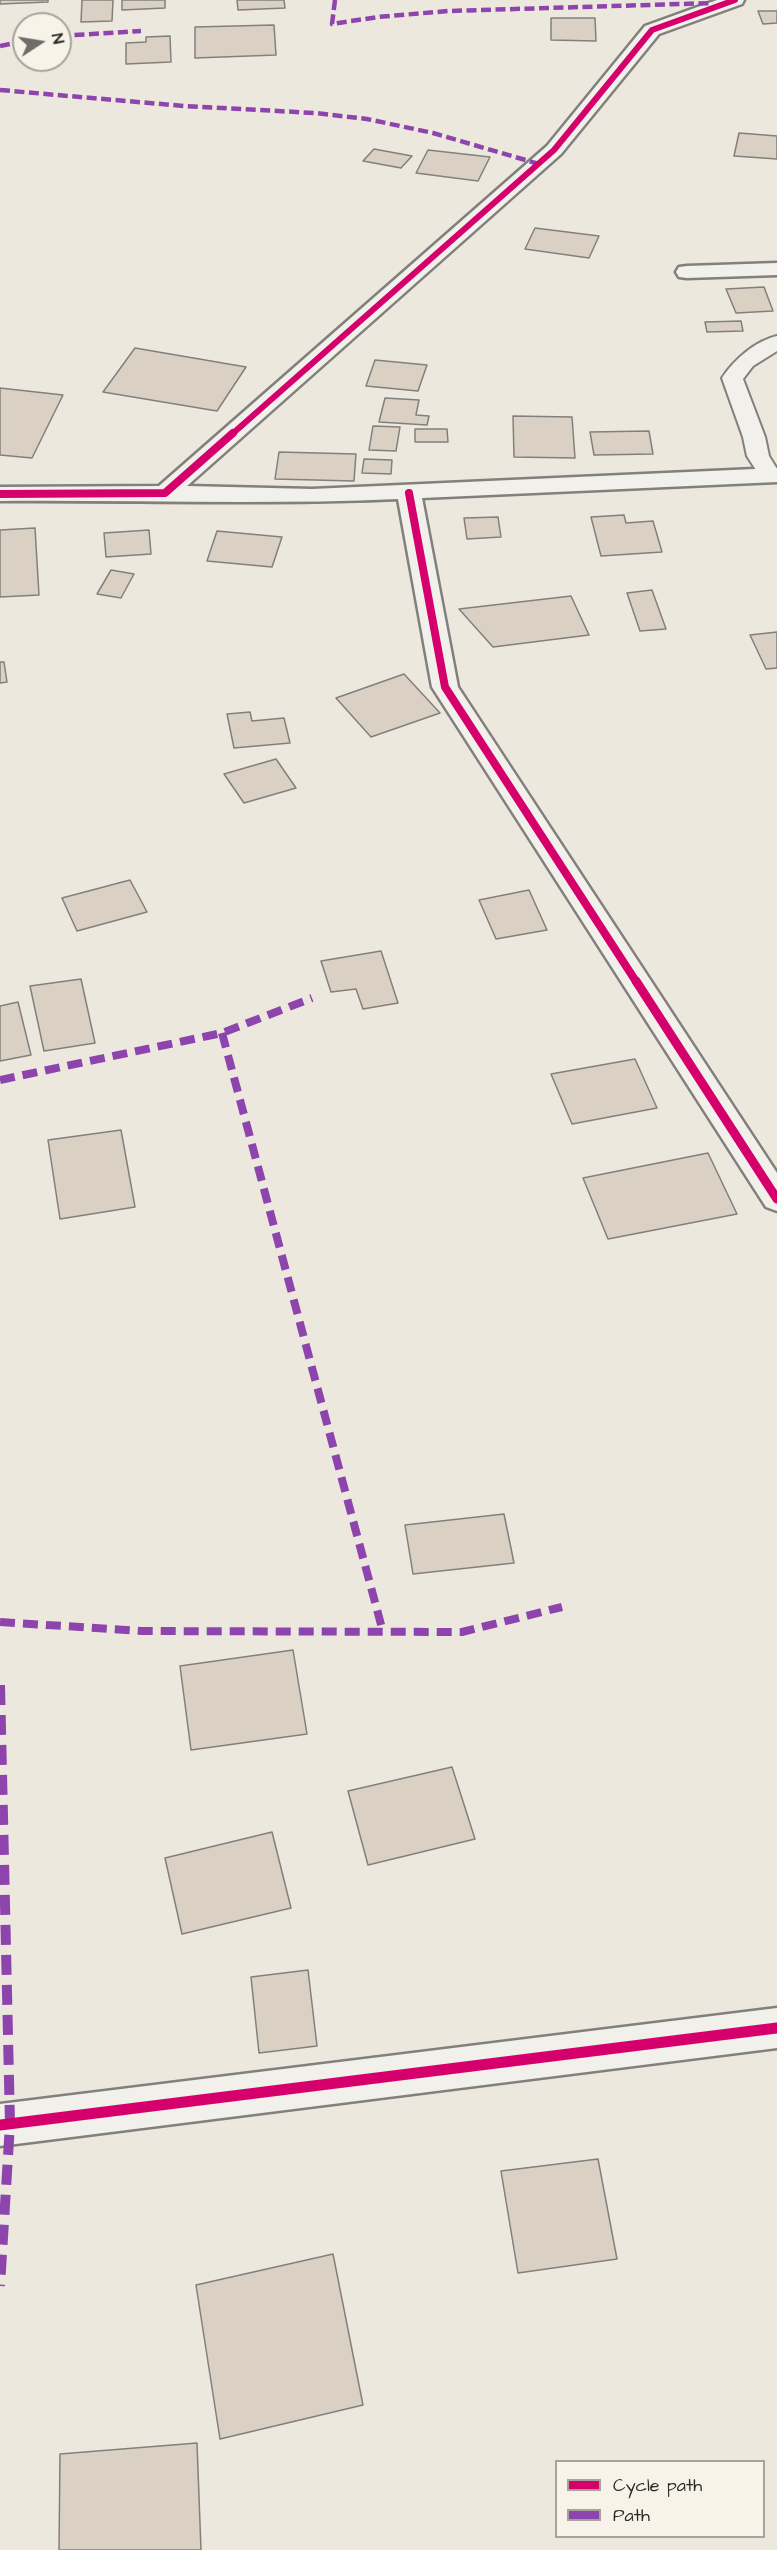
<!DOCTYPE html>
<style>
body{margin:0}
#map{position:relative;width:777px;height:2550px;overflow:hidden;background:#ede8de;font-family:"Architects Daughter",sans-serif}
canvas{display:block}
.legend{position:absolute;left:555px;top:2460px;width:210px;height:78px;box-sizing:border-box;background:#f7f3e8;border:2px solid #a5a39c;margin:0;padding:8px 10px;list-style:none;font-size:18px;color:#2b2b2b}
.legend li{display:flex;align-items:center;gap:12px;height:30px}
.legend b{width:30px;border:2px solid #a5a39c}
.north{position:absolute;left:12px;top:12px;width:60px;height:60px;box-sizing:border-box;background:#f7f3e8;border:2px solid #a5a39c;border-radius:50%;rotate:78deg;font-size:16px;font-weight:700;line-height:24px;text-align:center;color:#2b2b2b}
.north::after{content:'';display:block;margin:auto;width:21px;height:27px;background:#6f6d6a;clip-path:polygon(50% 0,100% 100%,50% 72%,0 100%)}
</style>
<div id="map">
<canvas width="777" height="2550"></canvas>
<ul class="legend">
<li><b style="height:8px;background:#d6006c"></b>Cycle path</li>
<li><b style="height:8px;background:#8e44ad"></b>Path</li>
</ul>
<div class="north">N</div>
</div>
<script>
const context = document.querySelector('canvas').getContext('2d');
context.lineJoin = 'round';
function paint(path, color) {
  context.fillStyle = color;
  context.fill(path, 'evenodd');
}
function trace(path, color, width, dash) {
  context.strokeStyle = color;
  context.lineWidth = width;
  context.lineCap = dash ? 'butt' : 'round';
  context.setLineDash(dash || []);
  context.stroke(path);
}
const building = new Path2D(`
 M0,0h48v2l-48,2z
 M82,0h31l-1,21 -31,1z
 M122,0h43v8l-43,2z
 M237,0h47l1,8 -47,2z
 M758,11h19v12l-14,1z
 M551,18h44l1,23 -45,-1z
 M274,25l2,30 -81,3v-31z
 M170,36l1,26 -45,2v-21l20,-1v-5z
 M739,133l38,3v23l-43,-3z
 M374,149l38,7 -11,12 -38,-7z
 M428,150l62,7 -12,24 -62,-8z
 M535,228l64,8 -10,22 -64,-9z
 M764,287l9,24 -37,2 -10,-24z
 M741,321l2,10 -36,1 -2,-10z
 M135,348l111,19 -29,44 -114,-19z
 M375,360l52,5 -9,26 -52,-5z
 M0,388l63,7 -31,63 -32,-3z
 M385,398l34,2 -3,15 13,1 -2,9 -48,-3z
 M513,416l59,1 3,41 -61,-1z
 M373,426l27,1 -4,24 -27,-1z
 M415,429h32l1,13h-33z
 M649,431l4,23 -59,1 -4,-23z
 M279,452l77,2 -2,27 -79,-2z
 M364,459l28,1 -1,14 -29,-1z
 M624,515l2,8 27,-2 9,31 -61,4 -10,-39z
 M498,517l3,20 -34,2 -3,-21z
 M35,528l4,67 -39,2v-67z
 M149,530l2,24 -45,3 -2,-24z
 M217,531l65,6 -10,30 -65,-6z
 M111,570l23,4 -13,24 -24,-4z
 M652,590l14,39 -26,2 -13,-38z
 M571,596l18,39 -96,12 -34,-38z
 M777,632v36l-11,1 -16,-34z
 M0,662h4l3,20 -7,1z
 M404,674l36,39 -69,24 -35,-39z
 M250,712l2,9 32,-3 6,25 -56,5 -7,-34z
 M276,759l20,29 -52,15 -20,-29z
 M130,880l17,32 -70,19 -15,-33z
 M529,890l18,40 -51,9 -17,-39z
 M381,951l17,52 -35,6 -7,-20 -25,3 -10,-31z
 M81,979l14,64 -51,8 -14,-65z
 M18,1002l13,53 -31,6v-55z
 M635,1059l22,49 -85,16 -21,-50z
 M121,1130l14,77 -75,12 -12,-79z
 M708,1153l29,61 -129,25 -25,-61z
 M504,1514l10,49 -101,11 -8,-49z
 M293,1650l14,84 -116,16 -11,-84z
 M452,1767l23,72 -107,26 -20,-74z
 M272,1832l19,76 -109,26 -17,-76z
 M308,1970l9,76 -58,7 -8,-76z
 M598,2159l19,100 -99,14 -17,-102z
 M333,2254l30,151 -143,34 -24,-154z
 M197,2443l4,107h-142l1,-96z`);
const lane = new Path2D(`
 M777,336v15l-24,15 -10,13 22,58 4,19 8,13v12h-14l-16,-25 -4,-19 -21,-59c12,-18 33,-37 55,-42z`);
const street = new Path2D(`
 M717,0h27l-2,4 -83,30 -98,120 -374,332 125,3 465,-21v14l-355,16 36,189 319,486v38l-11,-4 -334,-520 -34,-188c-132,6 -265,1 -398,2v-14l159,-1 388,-340 98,-120z
 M777,263v12l-90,3 -8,-1 -3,-5 3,-5 8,-1z
 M777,2008v40l-777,98v-42z`);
const quietFar2 = new Path2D(`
 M335,0l-3,24 46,-7 70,-6 265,-8
 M60,36l81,-5
 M0,46l24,-5
 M0,90l184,16 131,7 52,6 66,14 106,31`);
const quietFar1 = new Path2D(`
 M222,1033l161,599
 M0,1080l222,-47 90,-35
 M0,1622l142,9 320,1 100,-25`);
const quiet = new Path2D(`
 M0,1685l10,439 -10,162`);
const cyclewayFar3 = new Path2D(`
 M231,435l323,-285 98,-120 83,-30`);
const cyclewayFar2 = new Path2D(`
 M409,493l36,194 192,296
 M0,494l165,-1 68,-60`);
const cyclewayFar1 = new Path2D(`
 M636,981l141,218`);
const cycleway = new Path2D(`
 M0,2125l777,-97`);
paint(building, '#dad1c4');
trace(building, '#82807c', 1.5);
trace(lane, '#82807c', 4);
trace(street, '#82807c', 5);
paint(lane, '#f1f0eb');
paint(street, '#f1f0eb');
trace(quietFar2, '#8e44ad', 4.5, [10, 4.5]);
trace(quietFar1, '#8e44ad', 8, [15, 8]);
trace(quiet, '#8e44ad', 10, [20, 10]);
trace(cyclewayFar3, '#d6006c', 6);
trace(cyclewayFar2, '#d6006c', 8);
trace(cyclewayFar1, '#d6006c', 9);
trace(cycleway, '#d6006c', 11);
</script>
